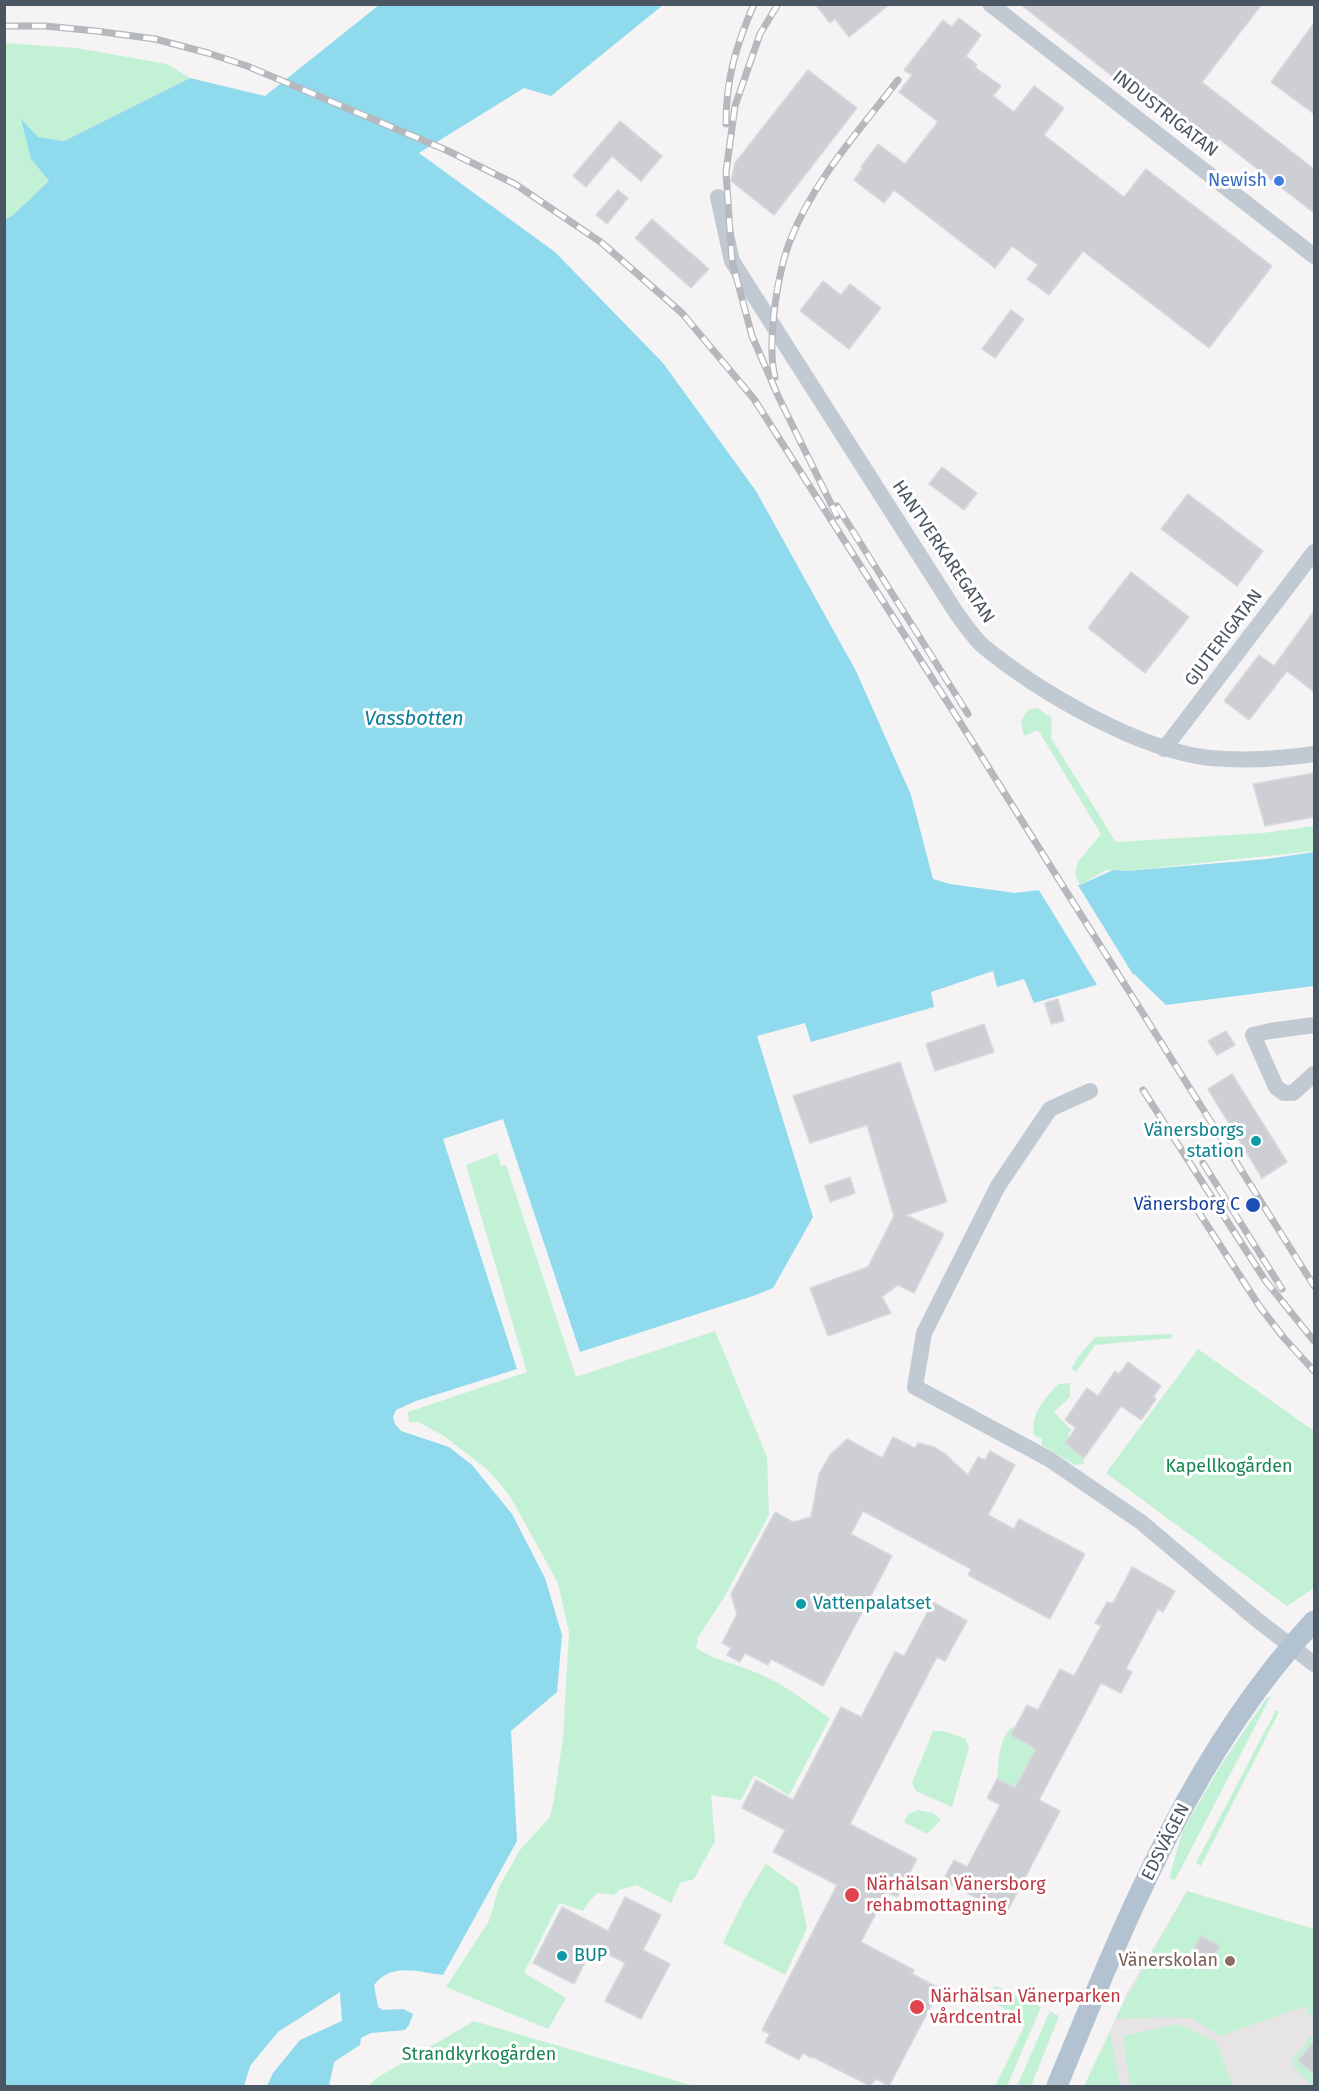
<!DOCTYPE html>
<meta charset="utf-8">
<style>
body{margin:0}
#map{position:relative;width:1319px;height:2091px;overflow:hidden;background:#f5f3f3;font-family:"Fira Sans",sans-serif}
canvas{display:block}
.frame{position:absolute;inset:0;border:6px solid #4a5661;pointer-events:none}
</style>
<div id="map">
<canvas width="1319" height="2091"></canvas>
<div class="frame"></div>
</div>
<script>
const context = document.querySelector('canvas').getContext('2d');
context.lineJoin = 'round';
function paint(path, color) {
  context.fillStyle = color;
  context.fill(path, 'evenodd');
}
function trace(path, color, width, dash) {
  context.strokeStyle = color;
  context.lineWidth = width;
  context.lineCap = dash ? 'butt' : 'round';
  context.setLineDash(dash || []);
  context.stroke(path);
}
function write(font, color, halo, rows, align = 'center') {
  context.font = font + ' "Fira Sans",sans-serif';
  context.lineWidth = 6;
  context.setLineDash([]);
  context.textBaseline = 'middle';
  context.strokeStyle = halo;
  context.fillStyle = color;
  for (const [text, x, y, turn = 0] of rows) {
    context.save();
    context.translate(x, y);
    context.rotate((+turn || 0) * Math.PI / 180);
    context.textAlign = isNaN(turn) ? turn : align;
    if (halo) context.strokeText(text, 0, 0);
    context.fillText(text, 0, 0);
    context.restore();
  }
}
const education = new Path2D(`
 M1187,1891l75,25 52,15v155h-229l43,-95z`);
const green = new Path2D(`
 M4,43l72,5 91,16 23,14 -126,63 -26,-4 -16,-16 9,38 18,22 -36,34 -8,5z
 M1037,708l15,10 -1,20 65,104 147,-9 51,-7v25l-188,20 -20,-1 -26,15 -5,-11 3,-12 23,-28 -63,-104 -14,6 -3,-15 7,-11z
 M497,1153l4,13 5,-1 70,212 139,-46 52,126 2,58 -46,84 -25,38 -2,11c21,14 47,17 70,29 23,11 43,27 64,41l-41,77 -35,-20 -13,25 -30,-5 4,46 -21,38 -14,4 -9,20 -34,-18 -18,5 -5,5 -17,-2 -9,10 -5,8 -24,-8 -35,70 42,25 -18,31 -102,-42 43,-66 10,-34 21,-37 30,-33 4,-18 9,-61 6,-106 -11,-49 -48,-87 -22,-26 -44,-34 -26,-14h-9l-1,-10 119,-40 -61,-207z
 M1171,1334l2,4 -78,7 -19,27 -5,-3 7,-12 17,-20z
 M1198,1349l116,82v157l-27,18 -181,-133z
 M1070,1383v14l-16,15 17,18 -6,13 19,15v6l-9,1 -33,-20v-6l-8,-4c-3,-23 10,-35 24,-51z
 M1271,1696l-96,184 -6,-2 14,-48 36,-62 47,-69z
 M1276,1710l3,2 -78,154 -5,-3z
 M1012,1727l2,1 -3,7 25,14 -18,32 2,10 -23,-12c2,-17 1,-39 15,-52z
 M933,1731h10l23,8 3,9 -17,59 -36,-16 -4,-8z
 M918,1810l15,3 8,7 -14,14 -23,-12 4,-8z
 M766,1864l32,23 9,41 -22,47 -62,-32 22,-45z
 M1187,1891l127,38v86h-5l-3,-9 -86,30 -29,-18 -28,-1 -48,2z
 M995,1986l14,5 32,16 -34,79h-12l30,-61 -15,-13 -19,-11 -2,-5z
 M1050,2011l9,5 -28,70h-14z
 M474,2021l220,65h-325l6,-7z
 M1178,2024l38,18 17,44h-103l-7,-50z
 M1110,2031l10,55h-36z
 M1314,2035v51h-1l-18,-17 -3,-9 14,-16 1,-5z`);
const water = new Path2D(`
 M379,5h284l-112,91 -27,-8 -105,65 136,99 108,111 93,128 100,180 55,124 22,84 17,5 65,9 65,-8 33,-15 13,1 141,-12 47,-7v134l-148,19 -32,-31 -100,29 -10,-24 -27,8 -4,-16 -62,21 3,15 -123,35 -6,-19 -48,13 56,181 -40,71 -20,8 -173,56 -77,-233 -60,20 74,230 -101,32 -20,9 -3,7 2,7 6,7 48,16 23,18 40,49 33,64 17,57 -5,57 -46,39 6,110 -74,134c-26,-3 -51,-13 -69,10l4,22 5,3 20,-1 10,5 -4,11 -4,5 -34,3 -10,5 -1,7 -26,17 -5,24h-62l6,-13 27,-33 42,-19 -2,-29 -62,40 -28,34 -6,20h-239l-1,-1866 9,-5 36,-34 -18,-22 -10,-40 17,18 26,4 126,-63 75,18z`);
const pier = new Path2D(`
 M1076,882l61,99 -4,-4 -34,11 -62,-101z`);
const building = new Path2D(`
 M815,4h75l-41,33 -14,-18 -5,4z
 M1020,4h242l-60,78 112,87v44l-95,-74 -4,4 -38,-29 -6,8z
 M959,18l22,17 -15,21 11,9 -2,2 26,19 -8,10 21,16 20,-26 30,22 -20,27 80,62 22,-28 126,97 -63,82 -126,-97 -34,44 -22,-16 11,-14 -26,-19 -17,22 -101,-78 -10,13 -30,-23 9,-12 -2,-1 17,-23 27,20 33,-42 -39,-30 13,-17 -8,-5 39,-50 9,7z
 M1314,23v91l-43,-32z
 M808,70l49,38 -83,107 -43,-34 4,-18z
 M620,121l42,35 -21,25 -29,-25 -26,31 -13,-11z
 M618,190l10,8 -21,26 -11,-9z
 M652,219l57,50 -18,19 -56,-50z
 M823,281l18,14 9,-11 31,24 -32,41 -49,-38z
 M1011,310l13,9 -29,39 -13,-9z
 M942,467l35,26 -13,17 -35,-26z
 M1188,494l75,57 -26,35 -76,-57z
 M1131,572l58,45 -44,56 -57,-45z
 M1314,611v81l-27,-21 -38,49 -25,-19 35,-46 15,11z
 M1314,773v44l-49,9 -12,-42z
 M1058,999l6,22 -13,3 -6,-21z
 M984,1024l10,28 -59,19 -9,-27z
 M1226,1031l9,14 -18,10 -9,-14z
 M900,1062l47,140 -41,13 38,19 -30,59 -16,-8 -16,12 9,16 -63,23 -18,-48 58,-21 26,-51 -27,-91 -57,18 -17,-47z
 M1232,1074l55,88 -25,16 -54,-89z
 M850,1177l5,16 -25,9 -5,-16z
 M1128,1362l33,24 -8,11 3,2 -15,21 -20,-14 -37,52 -19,-15 11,-15 -11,-8 22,-32 11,8 17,-25 4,3z
 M893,1437l22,11 3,-5 16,4 11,7 23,21 10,-18 7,3 5,-9 25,14 -27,50 26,14 5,-10 66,35 -35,65 -82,-44 3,-6 -108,-58 -12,23 41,22 -69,130 -52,-27 -3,6 -23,-12 -5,9 -13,-7 4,-7 -9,-5 15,-29 -6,-20 44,-82 18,10 18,-5 8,-43 11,-19 17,-16 35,19z
 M1132,1567l43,24 -12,21 -5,-3 -32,60 6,3 -11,21 -20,-10 -62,117 21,11 -54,103 -63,-34 11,-20 13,7 33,-62 -13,-7 10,-19 18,9 21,-39 -25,-14 16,-30 11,5 22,-41 14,7 27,-50 -6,-3 12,-21 6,1z
 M933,1602l34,19 -22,40 -8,-4 -87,167 67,35 -20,38 -10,-5 -26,50 53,28 -2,4 39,20 -7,13 -11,-5 -44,84 -13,-7 -6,7 -57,-29 -1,1 -9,-5 -4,7 -34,-18 5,-8 -8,-4 75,-145 -64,-33 12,-22 -43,-22 14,-28 37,20 48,-93 20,10 34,-65 9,4z
 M625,1897l36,18 -18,35 27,14 -29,55 -36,-18 20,-38 -32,-17 -19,38 -41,-21 29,-56 46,24z
 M1201,1936l19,10 -13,24 -19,-10z
 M1314,2041v33l-16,-13z`);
const minor = new Path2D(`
 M990,4l324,252
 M718,197l14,64 225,353c8,10 16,23 26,32 56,46 155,104 227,112 35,3 70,1 104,-4
 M1164,749l150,-197
 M1314,1025l-44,6 -17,4 23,52 8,6h9l21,-19
 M1090,1091l-40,18 -52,77 -74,147 -9,54 134,72 92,63 115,97 58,45`);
const major = new Path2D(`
 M1057,2086c67,-163 135,-334 257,-465`);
const rail = new Path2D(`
 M778,4l-18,30 -25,72 -9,66 6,89 20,75 27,62 58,118
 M4,26h41l51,5 59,8 53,14 39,13 199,84 69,34 87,59 80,70 72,86 199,312 361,575
 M726,124c0,-46 10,-78 28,-120
 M775,377c-5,-20 -3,-43 -1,-64 3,-25 7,-49 16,-72 23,-60 69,-110 108,-161
 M837,506l131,208
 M1143,1090l122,190 49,61
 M1203,1163l79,126
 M1196,1208l64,99 24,31 30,33`);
const markers = [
 [1279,181,6,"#3f7fe0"],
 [1256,1141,6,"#0f9aa8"],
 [1253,1205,8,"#1a4fb4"],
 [801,1604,6,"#0f9aa8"],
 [852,1895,8,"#e0444e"],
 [562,1956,6,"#0f9aa8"],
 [1230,1961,6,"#8d6e63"],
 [917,2007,8,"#e0444e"]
];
const streetNames = [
 ["INDUSTRIGATAN",1165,114,38],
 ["HANTVERKAREGATAN",943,552,56],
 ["GJUTERIGATAN",1224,638,-53],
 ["EDSVÄGEN",1166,1842,-63]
];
const shopNames = [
 ["Newish",1267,181]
];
const cultureNames = [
 ["Vänersborgs",1244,1131,"right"],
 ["station",1244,1152,"right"],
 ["Vattenpalatset",813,1604],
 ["BUP",574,1956]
];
const transitNames = [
 ["Vänersborg C",1240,1205]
];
const parkNames = [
 ["Kapellkogården",1229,1467],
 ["Strandkyrkogården",479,2055]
];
const healthNames = [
 ["Närhälsan Vänersborg",866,1885],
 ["rehabmottagning",866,1906],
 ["Närhälsan Vänerparken",930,1997],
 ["vårdcentral",930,2018]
];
const educationNames = [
 ["Vänerskolan",1218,1961]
];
const waterNames = [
 ["Vassbotten",414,719]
];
paint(education, '#e6e4e5');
paint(green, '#c3f1d5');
paint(water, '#90daee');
paint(pier, '#f5f3f3');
paint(building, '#cdcfd5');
trace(building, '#d7d9de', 1.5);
trace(minor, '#c1cad2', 16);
trace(major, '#b3c2d1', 21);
trace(rail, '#b5b8bd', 7);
trace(rail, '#fff', 4.5, [14]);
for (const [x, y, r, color] of markers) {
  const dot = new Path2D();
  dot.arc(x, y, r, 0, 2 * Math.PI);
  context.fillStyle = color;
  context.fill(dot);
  trace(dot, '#fff', 2);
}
write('18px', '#4a5661', '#fff', streetNames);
write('18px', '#366cbe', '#fff', shopNames, 'right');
write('18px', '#0d838f', '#fff', cultureNames, 'left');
write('18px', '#164399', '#fff', transitNames, 'right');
write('18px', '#17864f', '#fff', parkNames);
write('18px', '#be3a42', '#fff', healthNames, 'left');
write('18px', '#785e54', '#fff', educationNames, 'right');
write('italic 20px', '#0c7c9b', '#fff', waterNames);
</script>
